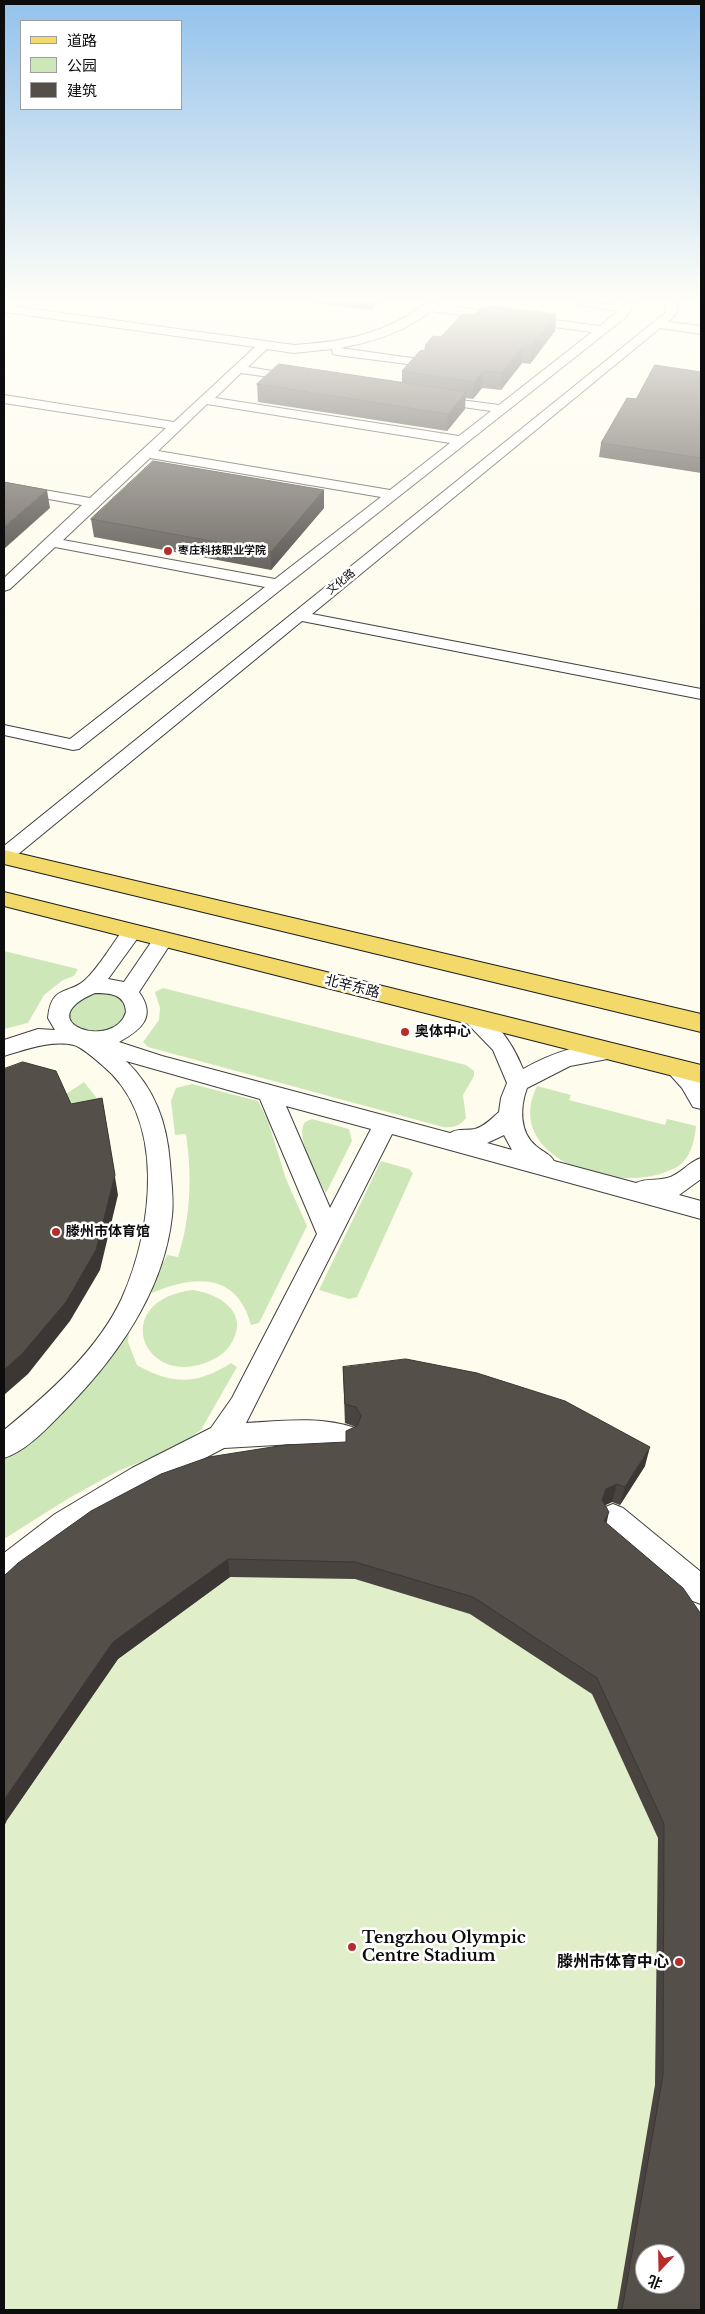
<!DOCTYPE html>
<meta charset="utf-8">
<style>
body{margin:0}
#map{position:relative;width:705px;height:2314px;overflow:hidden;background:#fefced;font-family:"Libre Baskerville","Noto Sans SC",serif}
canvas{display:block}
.frame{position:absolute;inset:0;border:5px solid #0d0d0d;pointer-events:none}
.legend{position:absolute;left:20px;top:20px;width:162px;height:90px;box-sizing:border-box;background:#fff;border:1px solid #9e9e9e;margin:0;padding:6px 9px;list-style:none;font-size:15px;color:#0d0d0d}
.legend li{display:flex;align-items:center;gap:10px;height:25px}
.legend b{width:25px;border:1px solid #9e9e9e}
.north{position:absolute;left:635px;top:2244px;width:50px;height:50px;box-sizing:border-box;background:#fff;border:1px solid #9e9e9e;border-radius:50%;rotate:201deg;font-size:14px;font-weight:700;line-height:20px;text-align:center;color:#0d0d0d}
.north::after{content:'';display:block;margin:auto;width:18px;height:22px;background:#b72c2b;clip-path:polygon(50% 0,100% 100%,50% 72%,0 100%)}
</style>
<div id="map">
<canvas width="705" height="2314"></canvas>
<div class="frame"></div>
<ul class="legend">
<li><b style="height:6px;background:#f3d969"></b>道路</li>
<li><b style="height:14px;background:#cee7b9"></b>公园</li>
<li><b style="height:14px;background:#554f4a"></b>建筑</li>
</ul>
<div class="north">北</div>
</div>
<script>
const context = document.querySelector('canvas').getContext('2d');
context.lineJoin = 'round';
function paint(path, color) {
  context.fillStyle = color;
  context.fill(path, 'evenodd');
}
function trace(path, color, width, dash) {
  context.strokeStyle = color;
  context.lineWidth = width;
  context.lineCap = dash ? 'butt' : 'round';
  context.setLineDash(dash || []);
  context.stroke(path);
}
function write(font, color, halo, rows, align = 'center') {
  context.font = font + ' "Libre Baskerville","Noto Sans SC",serif';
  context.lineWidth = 5;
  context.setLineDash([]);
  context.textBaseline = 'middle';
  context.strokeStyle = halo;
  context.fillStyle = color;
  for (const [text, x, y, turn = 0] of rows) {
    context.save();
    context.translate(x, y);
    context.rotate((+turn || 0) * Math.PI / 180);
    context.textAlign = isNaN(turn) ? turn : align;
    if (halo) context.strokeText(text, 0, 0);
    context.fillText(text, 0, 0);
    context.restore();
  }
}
const green = new Path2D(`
 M4,951l74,18 -4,7 -11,4 -19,15 -16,28 -24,6z
 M163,988l303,77 8,6v5l-11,19 3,23c-6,8 -13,10 -23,9l-295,-80 -5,-5 16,-22 1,-12 -5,-16z
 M93,992l18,1 14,7 4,12 -10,14 -19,7 -21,-2 -11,-11 2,-14z
 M84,1082l19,24 3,13 -31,6 -12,-29z
 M192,1084l66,17 10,20 18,58 21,47 -48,97 -8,2c-14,-53 -57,-50 -99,-32l-1,-5 16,-33 11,2c13,-40 14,-82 8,-123l-11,1 -4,-34 5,-13z
 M537,1086l34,9 -2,5 96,25 2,-6 29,7c-1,12 -4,27 -13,36 -5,6 -13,8 -20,11 -53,19 -161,-16 -126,-87z
 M312,1119l37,10 3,12 -26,52c-8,-15 -32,-56 -21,-71z
 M381,1161l28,8 4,4 -56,124 -8,2 -30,-9z
 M192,1290c26,3 58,22 40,52 -6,11 -16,17 -27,21 -63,23 -95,-62 -13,-73z
 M129,1332l-1,10 9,23c35,20 60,20 94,-2l6,4 -36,63 -24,17 -59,24 -49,27 -65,41v-86l26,-19 92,-99z`);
const pitch = new Path2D(`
 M343,1386l302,80 -46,73 78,66 24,705h-697v-711l342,-139zM645,2254h30v30h-30z`);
const minor = new Path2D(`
 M426,303l174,23 18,-15 -35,-5 -6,-3 45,2 13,-2 -9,14 -547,432 -6,1 -69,-15v-10l66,14 195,-152 -210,-40 -45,42 -6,2v-13l78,-73 -78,-14v-8l86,15 76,-70 -162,-25v-8l170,27 81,-75 -251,-35v-7l290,40c48,-3 93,-11 132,-42zM431,311l161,21 -93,73 -69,-9 -1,3 6,4 56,8 -32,25 -244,-38 26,-25 63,9 2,-3 -2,-3 -56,-9 19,-18 27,4 38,-4 1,5 4,1 86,11 2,-3 -2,-3 -4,-1 -79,-11c33,-6 65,-16 91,-37zM207,404l243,39 -60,47 -232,-39zM150,458l231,39 -106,82 -212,-39z
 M667,303h12l-3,11 -8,8 33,4v8l-41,-6 -348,286 389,75v10l-399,-78 -291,239 -7,2v-16l661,-533z
 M132,925l7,2 3,5 -34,47 16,3 32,-47 7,-2 7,2 3,5 -34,52c18,25 2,38 -20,50l43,14 288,77c8,-5 16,-2 25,-4 10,-3 16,-10 24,-17l2,-14 6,-15 -14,-33 -31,-32 3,-5c26,-8 50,36 58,56 25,-14 66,-31 95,-22l3,5 -3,5 -48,9 -43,22c-7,19 -8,44 9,58 7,6 14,8 18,15l82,22c10,-5 21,-2 31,-5 13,-3 21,-16 34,-20v21l-22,16 22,6v18l-309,-85 -146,289c35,-2 75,-7 109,5l4,8 -4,8 -10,4 -51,-4 -70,4 -72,38 -77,46 -61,48 -10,4v-31l51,-39 77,-46 79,-40 21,-30 85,-164 -57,-135 -134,-38c29,28 41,62 44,102 1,17 4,36 2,53 -8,75 -55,141 -106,193 -17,17 -39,42 -62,49v-28c44,-36 94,-80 118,-132 31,-69 45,-180 -20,-233 -7,-6 -19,-17 -28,-20 -24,-5 -47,4 -70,11v-16l34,-11 17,1 -7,-12c3,-34 21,-23 37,-38 15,-14 27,-36 40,-53zM95,993c15,0 30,1 31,19 -12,40 -99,10 -31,-19zM286,1106l85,23 -41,79zM504,1135l8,15 -25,-7 15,-7z
 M675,1060l8,2 18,20v27l-8,-2 -11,-19 -18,-20 3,-6z
 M613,1504l10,4 78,64v32l-11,-4 -87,-74 -4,-9 4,-9z`);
const major = new Path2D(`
 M4,850l697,164v18l-697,-168z
 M4,892l697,173v18l-697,-177z`);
const wall = new Path2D(`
 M313,303h65l-7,7z
 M556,314l-1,17 -25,33 -8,-1 -21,27 -19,-2 -9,11 -8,-1v11l-18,22 -189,-29 -1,-18 145,-2v-11l23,-21 16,-13 33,-22z
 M701,372v101l-102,-16 2,-14 35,-44z
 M324,490v18l-53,62 -177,-33 -3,-18z
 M343,1367l302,99 -25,39 -8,-3 -7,3 1,19 77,64 18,722h-84l38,-225 3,-247 -66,-144 -122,-80 -115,-35 -125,-2 -112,82 -111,161 -3,-244 342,-134 10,-15 -11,-4z`);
const shadedWall = new Path2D(`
 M371,303h7l-7,7z
 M556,314l-1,17 -25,33 1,-17z
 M523,346l-1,17 -21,27 1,-17z
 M483,371l-1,17 -9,11 1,-17z
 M466,392l-1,17 -18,22 1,-17z
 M47,490l3,18 -46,41v-22z
 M324,490v18l-53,62v-18z
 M102,1098l16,97 -18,75 -30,51 -42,53 -24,21v-25z
 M650,1447l-5,19 -25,39 5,-18z
 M617,1484l-5,18 -11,5 1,-7 4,-11z
 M609,1512l-4,18 -1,-9z
 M228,1559l2,18 -112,82 -111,161 -3,7v-27l109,-158z`);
const building = new Path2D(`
 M483,305l73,9 -25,33 -8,-1 -21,27 -19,-2 -9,11 -72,-11 18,-20 5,-1 1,-6 7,-8 8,1 21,-23 12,1z
 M279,364l187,28 -18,22 -191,-30z
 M655,365l46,7v86l-100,-15 26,-45 9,1z
 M153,461l171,29 -53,62 -180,-33z
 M4,482l43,8 -43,37z
 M23,1062l33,9 15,33 31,-6 13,77 -19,75 -30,52 -44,52 -18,16v-301z
 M406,1359l71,14 88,28 85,46 -25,40 -8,-3 -11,5 -4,11 7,12 -5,9 79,67 18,26v696h-79l41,-235 1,-251 -67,-146 -124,-81 -118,-35 -127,-3 -115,83 -109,158v-224l14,-13 73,-52 70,-37 48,-17 76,-12 61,-3v-11l11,-5 4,-10 -5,-9 -11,-3 -2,-37zM645,2254h30v30h-30z`);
const markers = [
 [168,551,5,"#b72c2b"],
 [405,1032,5,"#b72c2b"],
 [56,1232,5,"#b72c2b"],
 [352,1947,5,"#b72c2b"],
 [679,1962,5,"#b72c2b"]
];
const farPoinames = [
 ["枣庄科技职业学院",178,551]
];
const farStreetnames = [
 ["文化路",341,582,-39]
];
const streetNames = [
 ["北辛东路",352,987,14]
];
const poiNames = [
 ["奥体中心",415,1032],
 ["滕州市体育馆",66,1232]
];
const nearPoinames = [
 ["Tengzhou Olympic",362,1938],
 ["Centre Stadium",362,1956],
 ["滕州市体育中心",669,1962,"right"]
];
paint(green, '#cee7b9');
paint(pitch, '#e0efca');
trace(minor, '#404040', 2);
trace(major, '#1e1e1e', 2);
paint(minor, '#fff');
paint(major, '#f3d969');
paint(wall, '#494440');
paint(shadedWall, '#3c3734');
paint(building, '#554f4a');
trace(building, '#3c3734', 1);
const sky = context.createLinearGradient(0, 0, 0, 627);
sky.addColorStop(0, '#93c2ec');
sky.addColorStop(0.48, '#fffef7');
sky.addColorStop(1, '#fffef700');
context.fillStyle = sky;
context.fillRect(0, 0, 705, 627);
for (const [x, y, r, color] of markers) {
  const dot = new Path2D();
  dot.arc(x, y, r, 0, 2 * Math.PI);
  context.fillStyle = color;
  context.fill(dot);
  trace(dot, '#fff', 2);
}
write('bold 11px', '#0d0d0d', '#fff', farPoinames, 'left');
write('11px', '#0d0d0d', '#fff', farStreetnames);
write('14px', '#0d0d0d', '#fff', streetNames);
write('bold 14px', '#0d0d0d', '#fff', poiNames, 'left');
write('bold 16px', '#0d0d0d', '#fff', nearPoinames, 'left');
</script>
